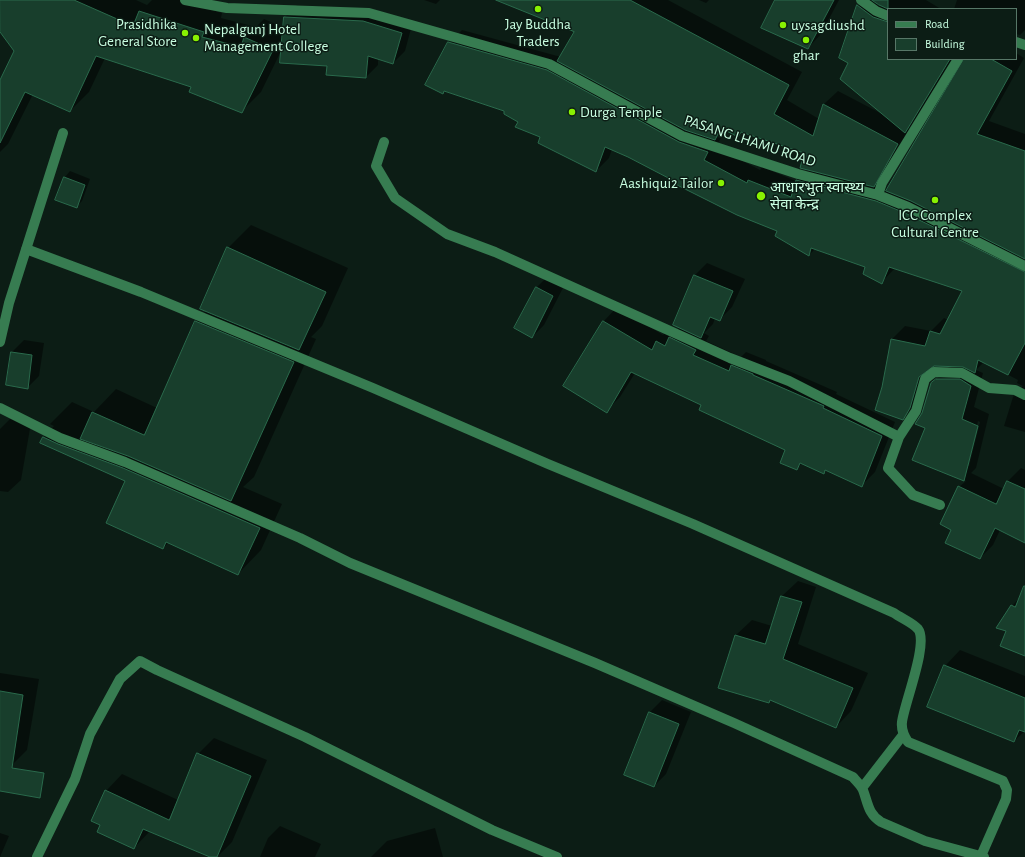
<!DOCTYPE html>
<meta charset="utf-8">
<style>
body{margin:0}
#map{position:relative;width:1025px;height:857px;overflow:hidden;background:#0c1d15;font-family:"Alegreya Sans",sans-serif}
canvas{display:block}
.legend{position:absolute;left:887px;top:8px;width:130px;height:52px;box-sizing:border-box;background:#0c1d15;border:1px solid #577767;margin:0;padding:5px 7px;list-style:none;font-size:12px;color:#c8fee1}
.legend li{display:flex;align-items:center;gap:8px;height:20px}
.legend b{width:20px;border:1px solid #577767}
</style>
<div id="map">
<canvas width="1025" height="857"></canvas>
<ul class="legend">
<li><b style="height:5px;background:#377c51"></b>Road</li>
<li><b style="height:11px;background:#183e2c"></b>Building</li>
</ul>
</div>
<script>
const context = document.querySelector('canvas').getContext('2d');
context.lineJoin = 'round';
function paint(path, color) {
  context.fillStyle = color;
  context.fill(path, 'evenodd');
}
function trace(path, color, width, dash) {
  context.strokeStyle = color;
  context.lineWidth = width;
  context.lineCap = dash ? 'butt' : 'round';
  context.setLineDash(dash || []);
  context.stroke(path);
}
function write(font, color, halo, rows, align = 'center') {
  context.font = font + ' "Alegreya Sans","Noto Sans Devanagari",sans-serif';
  context.lineWidth = 3;
  context.setLineDash([]);
  context.textBaseline = 'middle';
  context.strokeStyle = halo;
  context.fillStyle = color;
  for (const [text, x, y, turn = 0] of rows) {
    context.save();
    context.translate(x, y);
    context.rotate((+turn || 0) * Math.PI / 180);
    context.textAlign = isNaN(turn) ? turn : align;
    if (halo) context.strokeText(text, 0, 0);
    context.fillText(text, 0, 0);
    context.restore();
  }
}
const shadow = new Path2D(`
 M0,0h136l11,5 5,-5h30l40,13 -1,5 35,9 8,-8 20,9 1,-11 12,-12 78,5 38,11 -8,30 -12,12 -15,-5v7l-12,12 -84,-28 -21,43 -19,19 -50,-25 -87,-28 -16,34 -19,19 -37,-17 -25,50 -8,8v-70l15,-31 -15,-20z
 M424,0h16l-4,4z
 M528,0h140l134,72 -15,28 32,19 5,-15 14,-13 46,24 -34,-52 -10,-6 18,-52 5,-5h63l15,9h-53v50h66l-36,60 -10,10 3,1 -24,43 -12,12 14,3 76,-129h51v-6l8,5 -35,63 36,13v298l-21,-6 9,-29 10,-11 -6,-3 1,-3 -34,-18 -8,8 7,3 -9,34 15,7 -13,54 -5,5 33,16 4,-8 13,-13 4,2v72l-25,-12 -7,15 -13,13 -27,-29 6,-42 7,-6 -52,-22 13,-32 -4,-14 9,-30 19,-18h-18l-2,2 -16,38 -13,14 -19,-31 9,-49 13,-13 26,5 13,-13 4,2 16,-30 -69,-22 -13,14 -15,-15 -52,-18 -6,6 -31,-24 -166,-82 -3,9 -13,13 -54,-34 -36,-27 -61,-19 -2,2 6,-50 13,-13 99,27 14,-25zM725,128l13,7 4,-4 63,21 3,17 -12,12 -34,-14 -2,3 -44,-23 5,-9 -5,-1zM978,421l2,1 -11,44h-2z
 M699,0h10l-3,3z
 M776,0h63l-18,34 -13,14z
 M957,0h68v30l-5,5 -4,-1v-25h-62z
 M70,171l20,8 -8,22 -6,6 -11,-30z
 M251,225l97,43 -26,58 -11,11 5,2 -62,138 -11,10 39,17 -21,46 -23,24 -69,-32 -6,6 -36,-67 -86,-39 3,-5 10,-11 -4,-2 22,-22 22,10 22,-23 41,19 38,-86 11,-11 22,-63z
 M707,263l38,16 -13,28 -12,12 -5,-1 -2,6 -9,9 5,3 -3,5 35,16 5,-5 20,8v1l71,31 -1,2 59,28 -20,50 -14,14 -35,-16 -3,3 -21,-10 -6,6 -9,-20 -85,-45 -67,-31 -15,24 -14,14 -42,-25 40,-65 13,-14 46,28 7,-7 6,3 4,-4 14,-51z
 M549,275l16,9 -21,41 -12,12 5,-50z
 M24,340l20,3 -5,33 -12,12 -20,-3 5,-33z
 M10,419l21,4 -10,57 -13,12 -8,-1v-62z
 M798,581l18,6 -18,57 70,29 -17,38 -15,16 -65,-27 -3,2 -49,-15 17,-52 16,-15 20,6 10,-30z
 M1025,592v63l-18,-25 5,-24z
 M960,650l65,26v55l-11,10 -69,-75z
 M0,673l39,6 -12,71 -16,16 -11,-1z
 M662,700l29,12 -25,62 -12,12 -4,-74z
 M214,738l53,22 -35,82 -15,15h-5l-62,-26 -16,17 -32,-23 4,-34 16,-17 56,26 20,-46z
 M280,826l41,18 -6,13h-55l8,-19z
 M435,828l8,29h-72l16,-16z
 M0,833l9,3 -9,21z`);
const building = new Path2D(`
 M0,0h74l59,26 6,-15 65,21 -2,5 39,10 3,-10 29,13 -31,63 -53,-21 2,-5 -95,-31 -26,56 -45,-20 -25,51v-63l14,-29 -14,-19z
 M496,0h134l159,85 -15,29 39,22 10,-32 75,40 -24,43 -74,-19 4,-15 -63,-21 -3,5 -17,-9 -6,12 -30,-10 -128,-69 17,-29z
 M775,0h59l-26,49 -47,-21z
 M872,0h16v9l-9,-4z
 M857,5l16,12 15,5v37h62l-45,74 -65,-54 8,-16 -9,-5z
 M284,17l79,4 39,12 -9,31 -25,-8 -2,22 -40,-3 1,-9 -47,-3z
 M448,42l99,28 132,72 29,10 -4,8 43,23 1,-3 43,17 5,-17 80,21 29,12 120,59v71l-17,32 -30,-15 -3,13 -12,-6 -29,-1 -15,11 -9,31 -7,12 -28,-10 7,-23 9,-48 34,7 5,-15 10,3 22,-43 -73,-24 -7,17 -19,-10 2,-7 -54,-19 -2,8 -34,-20 2,-5 -40,-16 -62,-31 1,-2 -48,-25 -23,-10 -9,25 -58,-29 2,-6 -25,-10 3,-5 -14,-8v-3l-60,-20 -1,3 -18,-9z
 M964,59h27l21,12 -35,63 48,17v108l-114,-58 -25,-10z
 M64,177l21,8 -8,23 -22,-8z
 M227,247l99,45 -27,58 -99,-41z
 M694,275l39,16 -13,30 -10,-4 -9,21 -28,-13z
 M536,287l17,9 -21,42 -18,-10z
 M195,321l99,41 -63,139 -103,-45 -48,-17 12,-27 52,23z
 M603,321l49,29 4,-9 9,5 4,-9 27,13 -3,5 36,16 2,-6 22,9v1l71,31 -1,2 59,28 -20,51 -37,-17 -1,4 -24,-11 -3,7 -17,-7 5,-13 -86,-40 2,-5 -70,-33 -24,41 -44,-27z
 M11,352l21,3 -4,34 -22,-4z
 M936,379h24l11,7 -9,33 16,7 -14,55 -52,-21 13,-32 -10,-4 7,-11 9,-30z
 M43,437l15,7 65,24 137,60 -22,47 -72,-33 -3,7 -57,-26 19,-42 -85,-38z
 M1007,481l18,8v54l-30,-15 -15,31 -35,-16 6,-13 -11,-6 18,-38 38,18z
 M1024,586h1v70l-25,-10 6,-15 -10,-3 15,-23 4,2z
 M781,596l21,6 -19,57 70,29 -17,40 -66,-28 -1,3 -51,-15 17,-53 30,9z
 M944,665l81,33v34l-6,-2 -5,12 -87,-35z
 M0,691l23,4 -11,73 32,5 -4,25 -40,-7z
 M649,712l30,12 -25,63 -30,-12z
 M197,753l54,23 -34,81h-7l-67,-28 -9,20 -37,-17 3,-7 -9,-4 14,-31 64,30z`);
const minor = new Path2D(`
 M185,0l42,8 142,5 180,51 133,72 116,38 80,21 30,12 117,59
 M861,0l15,11 12,5
 M1016,42l9,3
 M384,142l-8,24 19,32 52,36 48,18 235,106 59,23 110,56 17,-26 9,-32 9,-7 28,1 27,15 26,2 10,5
 M878,195l4,-12 76,-124
 M26,249l115,43 232,96 175,76 145,60 201,89c7,5 19,10 24,16 11,14 -14,75 -16,93 -1,8 2,14 6,20l95,39 4,9 -1,9 -25,57
 M0,342l9,-39 54,-170
 M0,408l60,30 65,24 175,76 50,25 245,100 139,60 119,54c3,4 8,8 10,13 5,13 5,24 18,32l44,19 59,16
 M899,437l-11,31 25,27 27,10
 M862,788l41,-53
 M37,857l38,-78 15,-45 30,-55 20,-18 17,9 148,67 187,93 65,27`);
const markers = [
 [538,9,4,"#88f102"],
 [783,25,4,"#88f102"],
 [185,33,4,"#88f102"],
 [196,38,4,"#88f102"],
 [806,40,4,"#88f102"],
 [572,112,4,"#88f102"],
 [721,183,4,"#88f102"],
 [761,196,5,"#88f102"],
 [935,200,4,"#88f102"]
];
const poiNames = [
 ["Prasidhika",177,24,"right"],
 ["General Store",177,41,"right"],
 ["Jay Buddha",538,24,"center"],
 ["Traders",538,41,"center"],
 ["uysagdiushd",791,25],
 ["Nepalgunj Hotel",204,29],
 ["Management College",204,46],
 ["ghar",806,55,"center"],
 ["Durga Temple",580,112],
 ["Aashiqui2 Tailor",713,183,"right"],
 ["आधारभुत स्वास्थ्य",770,187],
 ["सेवा केन्द्र",770,204],
 ["ICC Complex",935,215,"center"],
 ["Cultural Centre",935,232,"center"]
];
const streetNames = [
 ["PASANG LHAMU ROAD",750,141,18]
];
paint(shadow, '#0007');
paint(building, '#183e2c');
trace(building, '#2a6a4c', 1);
trace(minor, '#377c51', 10);
for (const [x, y, r, color] of markers) {
  const dot = new Path2D();
  dot.arc(x, y, r, 0, 2 * Math.PI);
  context.fillStyle = color;
  context.fill(dot);
  trace(dot, '#0c1d15', 1.5);
}
write('15px', '#c8fee1', '#0c1d15', poiNames, 'left');
write('15px', '#c8fee1', '#0c1d15', streetNames);
</script>
